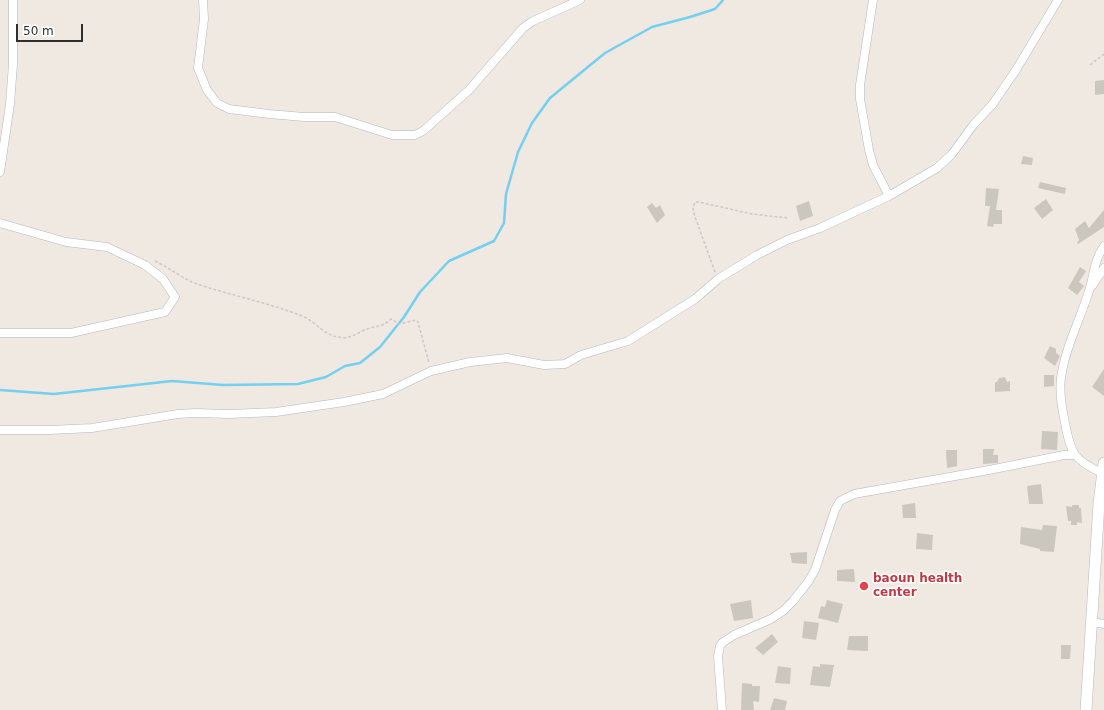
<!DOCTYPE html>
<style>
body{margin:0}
#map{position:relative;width:1104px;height:710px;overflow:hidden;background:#efe9e1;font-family:"DejaVu Sans",sans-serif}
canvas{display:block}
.scale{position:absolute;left:16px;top:24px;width:67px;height:18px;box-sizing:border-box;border:2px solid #2e2e2e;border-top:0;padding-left:5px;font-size:12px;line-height:14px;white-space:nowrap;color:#2e2e2e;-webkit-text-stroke:3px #fff;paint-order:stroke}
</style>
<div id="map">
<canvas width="1104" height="710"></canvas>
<div class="scale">50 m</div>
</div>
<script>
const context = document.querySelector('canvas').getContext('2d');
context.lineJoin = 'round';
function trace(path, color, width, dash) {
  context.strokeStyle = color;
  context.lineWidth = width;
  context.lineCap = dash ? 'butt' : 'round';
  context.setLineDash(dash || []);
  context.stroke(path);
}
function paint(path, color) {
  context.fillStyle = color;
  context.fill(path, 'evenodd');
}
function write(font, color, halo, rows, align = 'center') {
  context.font = font + ' "DejaVu Sans",sans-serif';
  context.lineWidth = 3;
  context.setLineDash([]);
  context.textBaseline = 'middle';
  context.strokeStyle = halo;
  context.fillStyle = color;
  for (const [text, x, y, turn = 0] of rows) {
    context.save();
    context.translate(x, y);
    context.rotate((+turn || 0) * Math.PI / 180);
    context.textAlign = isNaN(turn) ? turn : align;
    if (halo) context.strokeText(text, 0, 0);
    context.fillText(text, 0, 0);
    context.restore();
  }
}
const stream = new Path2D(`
 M0,390l54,4 118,-13 51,4 75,-1 28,-7 19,-11 15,-3 20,-16 24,-30 16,-25 29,-31 45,-20 10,-18 2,-29 12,-42 14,-29 18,-25 55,-45 47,-26 38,-10 25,-8 8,-9`);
const building = new Path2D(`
 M1104,80v14l-9,1v-14z
 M1023,156l10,2 -1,7 -11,-1z
 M1040,182l26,6 -1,6 -27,-6z
 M986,188l13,1 -3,21h6v14h-8l-1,3 -6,-1 3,-20h-5z
 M1046,199l7,11 -11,9 -8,-11z
 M809,201l4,15 -13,5 -4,-15z
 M652,203l4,5 4,-3 5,10 -8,8 -10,-16z
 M1104,210v17l-26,17 -1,-1 2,-3 -4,-11 10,-8 4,7z
 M1080,267l6,4 -7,11 5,4 -7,9 -9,-7z
 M1050,346l6,3v4l4,3 -5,10 -11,-8z
 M1104,369v27l-12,-9z
 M1044,375h10v11l-10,1z
 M1005,377l2,5 3,-1v10l-15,1v-10h2l2,-4z
 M1042,431l16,1 -1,18 -16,-1z
 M983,449h11l-1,6h5v8l-15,1z
 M946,450h11v16l-10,2z
 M1041,484l2,20h-14l-2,-18z
 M915,503l1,15h-13l-1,-13z
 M1072,505h7v3h2l1,15 -5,-1v3h-6v-4h-3l-2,-15 6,1z
 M1043,525l14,1 -3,26 -14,-1v-2l-20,-5 1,-17 21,3z
 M917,533l16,2 -1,15 -16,-1z
 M807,552v12l-15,-1 -2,-10z
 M854,569l1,13 -18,-1v-11z
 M751,600l2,18 -19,3 -4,-17z
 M827,600l16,4 -5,19 -20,-5 3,-12 4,1z
 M804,621l15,2 -3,17 -14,-2z
 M772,634l6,8 -15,13 -8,-7z
 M849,636h19v15l-21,-1z
 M1061,645h10l-1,14h-9z
 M820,664l14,1 -4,22 -20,-2 3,-19 7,1z
 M778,666l13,2 -1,16 -15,-1z
 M742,683l10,1v2h8l-1,16 -6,-1 1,9h-13z
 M774,698l13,3 -2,9h-15z`);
const path = new Path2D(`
 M1090,65l14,-11
 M155,261c15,7 29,19 45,24 34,11 69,18 102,31 13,5 22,19 36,21 11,3 19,-4 29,-8 11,-4 14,-1 24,-10l8,5 17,-4 2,2 11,41
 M715,272l-21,-58 -1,-7 2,-5h4l53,12 36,4`);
const street = new Path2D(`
 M203,0l1,19 -6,49 9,22 10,13 12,6 40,5 35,3h31l57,18h23l8,-4 46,-41 54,-62 10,-7 47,-21
 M873,0l-13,85v14l9,51 4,15 16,31
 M0,172l10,-68 3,-40v-64
 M0,223l66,19 41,5 38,18 18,14 12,18 -10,15 -94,21h-71
 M1092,286l12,-18
 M0,430h50l42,-2 86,-14 17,-1 34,1 47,-2 68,-10 39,-8 48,-23 39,-9 37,-4 37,7 21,-1 16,-9 47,-14 67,-42 23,-20 39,-24 30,-15 33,-12 69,-32 48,-28 15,-14 22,-30 18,-19 24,-35 42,-70
 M1102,473c-28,-13 -31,-19 -37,-50 -3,-14 -6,-31 -4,-45 4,-30 19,-58 28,-87 5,-15 5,-31 15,-45
 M1092,622l12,2
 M722,710l-4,-54 2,-10 2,-3 12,-8 37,-16 12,-8 10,-10 15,-19 7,-12 20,-60 5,-9 14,-7 135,-24 75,-15h10`);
const secondary = new Path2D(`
 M1086,710l13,-207 5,-40`);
const markers = [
 [864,586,5,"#e0444e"]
];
const healthNames = [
 ["baoun health",873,579],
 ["center",873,593]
];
trace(stream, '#75cff0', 2.5);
paint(building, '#cbc7bf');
trace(street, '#b4b7c1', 9);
trace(secondary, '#b4b7c1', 12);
trace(path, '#c9c9c9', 1.5, [3, 2]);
trace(street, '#fff', 8);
trace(secondary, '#fff', 11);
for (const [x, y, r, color] of markers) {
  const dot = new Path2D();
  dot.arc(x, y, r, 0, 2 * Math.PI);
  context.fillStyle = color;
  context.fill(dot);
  trace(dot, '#fff', 1.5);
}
write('bold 12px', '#be3a42', '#fff', healthNames, 'left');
</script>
